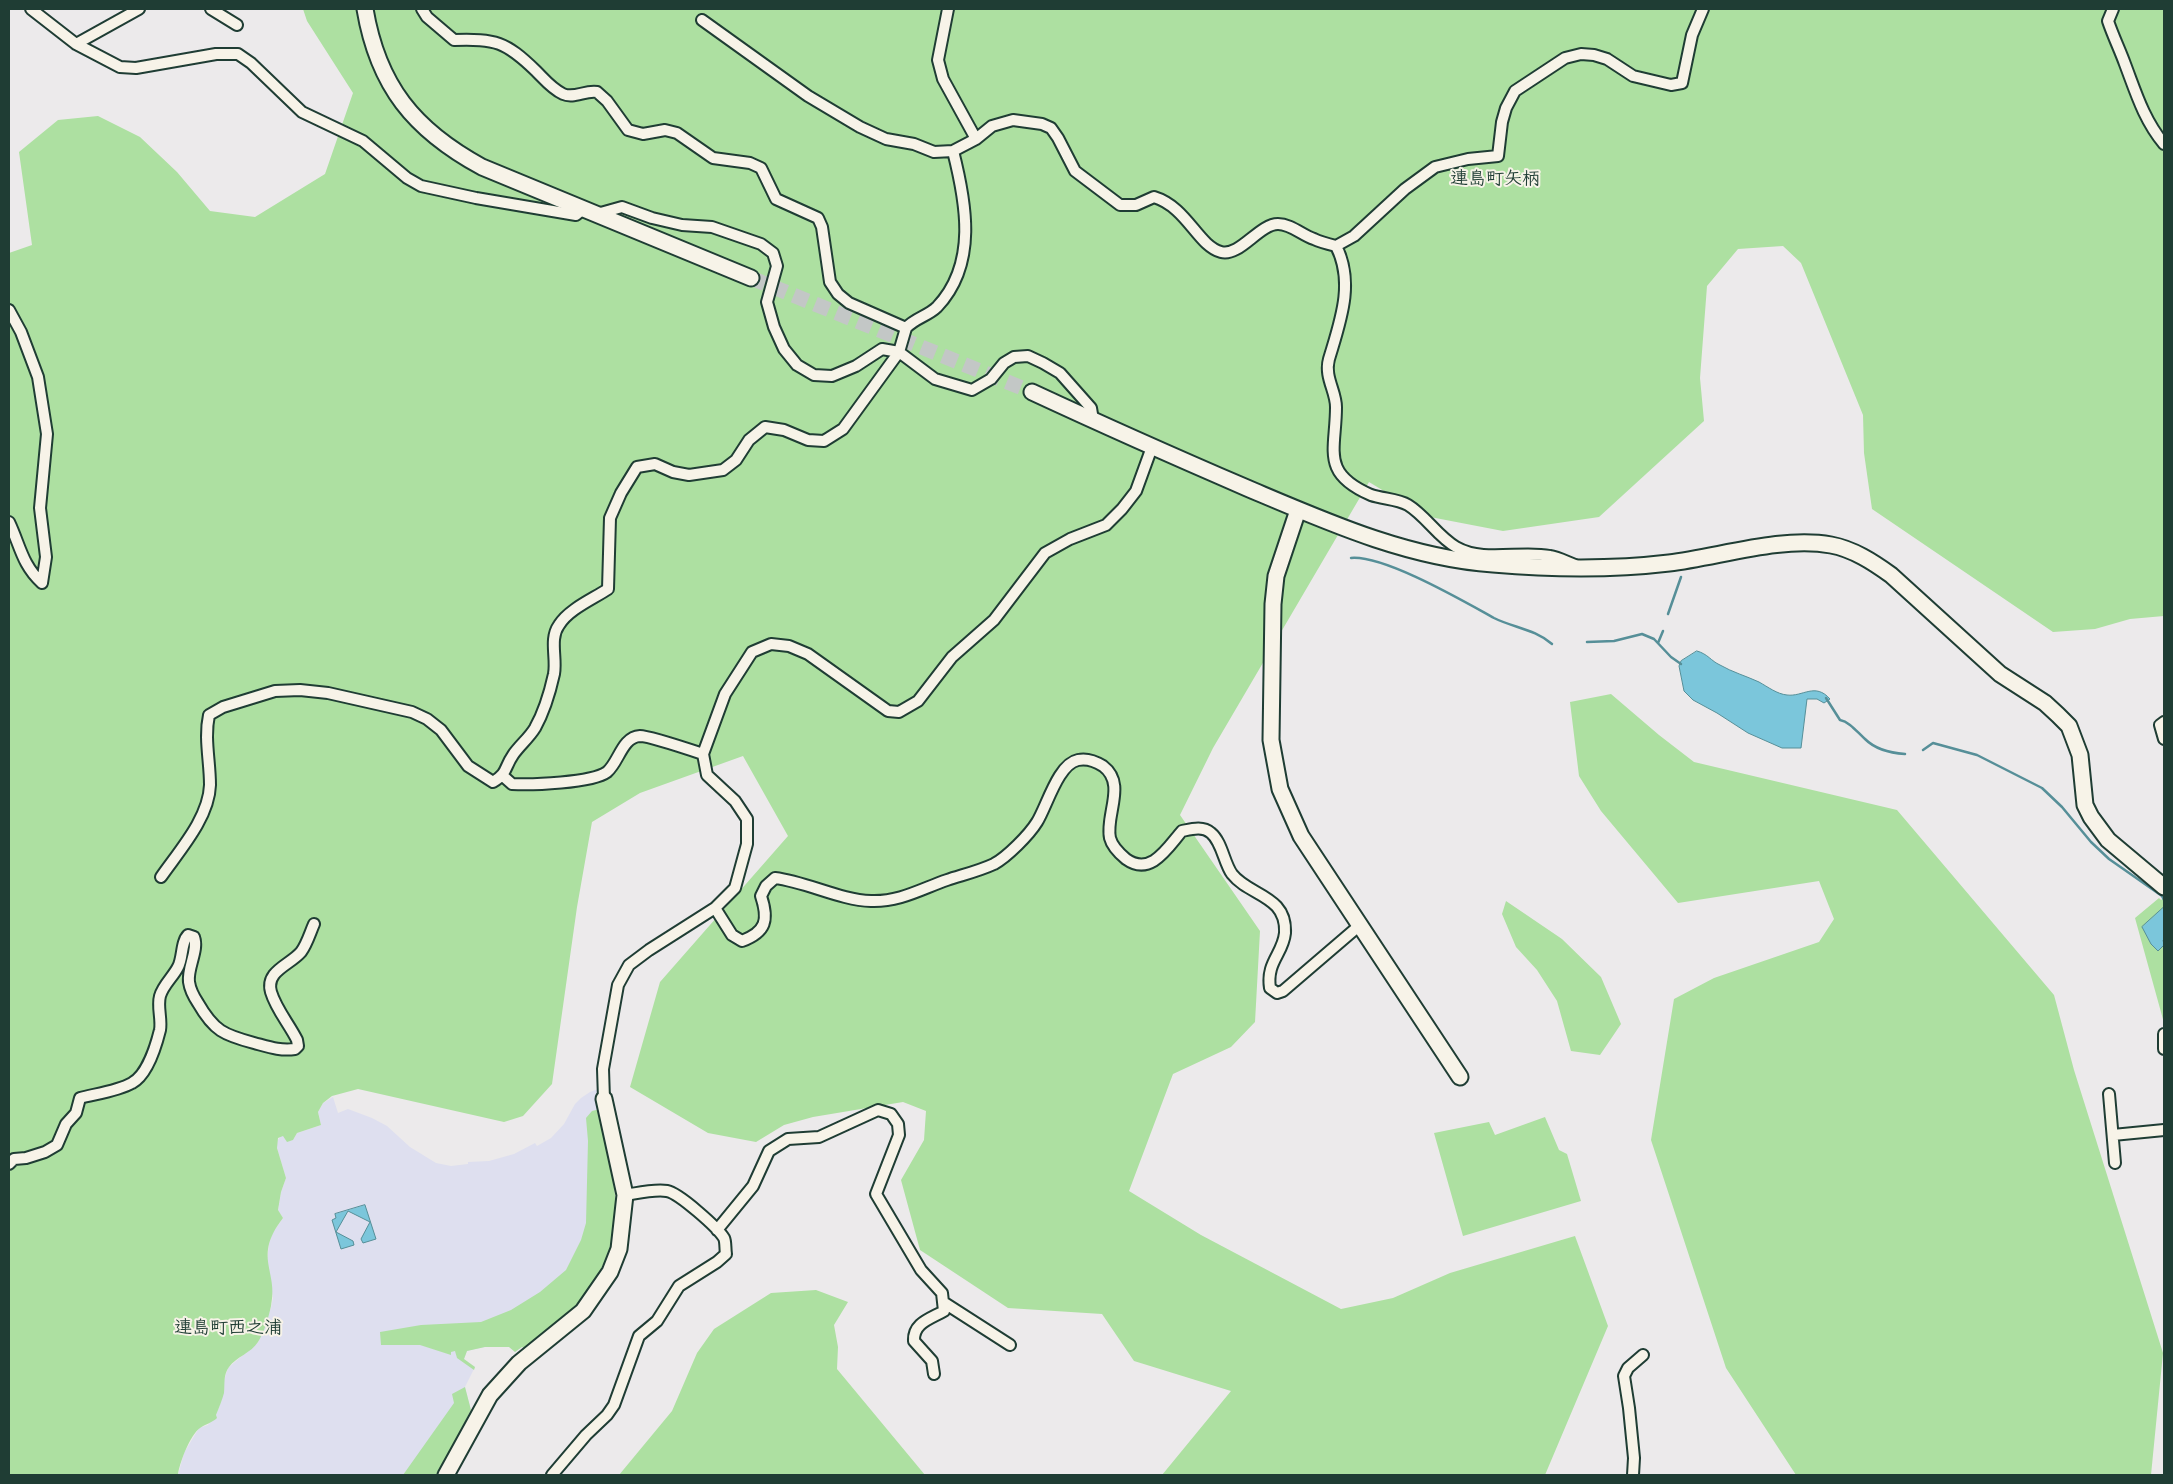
<!DOCTYPE html>
<meta charset="utf-8">
<style>
body{margin:0}
#map{position:relative;width:2173px;height:1484px;overflow:hidden;background:#eceaeb;font-family:Dekko,sans-serif}
canvas{display:block}
.frame{position:absolute;inset:0;border:10px solid #1f3d34;pointer-events:none}
</style>
<div id="map">
<canvas width="2173" height="1484"></canvas>
<div class="frame"></div>
</div>
<script>
const context = document.querySelector('canvas').getContext('2d');
context.lineJoin = 'round';
function paint(path, color) {
  context.fillStyle = color;
  context.fill(path, 'evenodd');
}
function trace(path, color, width, dash) {
  context.strokeStyle = color;
  context.lineWidth = width;
  context.lineCap = dash ? 'butt' : 'round';
  context.setLineDash(dash || []);
  context.stroke(path);
}
function write(font, color, halo, rows, align = 'center') {
  context.font = font + ' Dekko,"Klee One",sans-serif';
  context.lineWidth = 4;
  context.setLineDash([]);
  context.textBaseline = 'middle';
  context.strokeStyle = halo;
  context.fillStyle = color;
  for (const [text, x, y, turn = 0] of rows) {
    context.save();
    context.translate(x, y);
    context.rotate((+turn || 0) * Math.PI / 180);
    context.textAlign = isNaN(turn) ? turn : align;
    if (halo) context.strokeText(text, 0, 0);
    context.fillText(text, 0, 0);
    context.restore();
  }
}
const built = new Path2D(`
 M598,1089l2,22 16,96 -4,36 -12,27 -26,38 -50,40 -2,-1 -7,5 -6,-5h-24l-18,4 -3,8 11,8 -10,20 6,23 -34,65h-259l6,-22 15,-25 9,-3 8,-10 5,-13 3,-22 4,-12 30,-26 13,-34 2,-10 -6,-37 2,-17 3,-10 11,-16 -5,-7 3,-19 5,-14 -9,-30v-7l4,-5h4l2,5 6,-1 4,-7 24,-8 -3,-13 5,-9 10,-6 5,16 10,-4 24,9 15,8 23,21 26,16 15,3 17,-2v-2l21,-1 25,-7 21,-11 2,3 14,-8 13,-14 11,-20 6,-6 9,-6z`);
const green = new Path2D(`
 M303,9h1861v607l-34,3 -35,10 -42,3 -181,-123 -8,-56 -1,-38 -62,-152 -18,-17 -45,3 -31,37 -7,92 4,43 -105,96 -96,14 -78,-15 -56,-34 -156,266 -33,67 80,116 -5,91 -24,25 -58,27 -44,117 72,44 140,74 52,-11 57,-25 125,-37 33,90 -63,149h-383l69,-84 -97,-30 -32,-47 -94,-6 -88,-58 -19,-70 23,-40 2,-29 -23,-9 -90,15 -29,8 -28,17 -48,-9 -78,-46 30,-105 128,-146 -45,-80 -103,37 -48,29 -15,85 -25,177 -29,32 -19,6 -146,-33 -26,7 -9,7 -5,9 3,13 -24,8 -4,7 -6,2 -4,-6 -5,2 -1,10 9,30 -5,14 -3,18 5,8c-31,40 -4,52 -12,88 -2,10 -7,27 -13,36 -7,11 -22,15 -29,25 -6,8 -4,17 -5,26 -2,7 -5,15 -8,22l1,3c-5,5 -12,6 -17,10 -10,7 -21,36 -22,47h-169v-1222l23,-8 -13,-93 39,-32 40,-4 42,21 37,35 33,39 45,6 70,-43 28,-81 -46,-72z
 M1611,694l48,41 35,27 203,48 157,185 20,75 89,283 -12,122h-355l-70,-107 -75,-228 23,-141 40,-21 105,-36 15,-23 -15,-38 -141,22 -77,-92 -22,-35 -9,-74z
 M2159,898l2,2 3,-2v125l-29,-105z
 M1506,901l56,38 39,38 20,47 -21,31 -29,-4 -14,-50 -20,-31 -21,-23 -14,-33z
 M596,1110l4,1c5,31 14,63 16,95 2,43 -25,90 -57,117 -11,9 -23,17 -35,25l-2,-1 -7,5 -6,-5h-24l-18,4 -3,8 11,8 -1,3 -17,-12 -2,-7 -4,1v3l-31,-10h-39l-1,-13 41,-7 60,-3 30,-12 29,-18 26,-22 15,-30 5,-17 2,-82 -2,-23 6,-7z
 M1545,1117l14,33 8,4 14,47 -118,35 -29,-103 55,-11 6,13z
 M816,1290l32,12 -14,23 4,22 -1,22 88,106h-306l53,-64 25,-58 17,-24 57,-36z
 M465,1387l6,23 -34,65h-34l51,-72 -2,-9z`);
const water = new Path2D(`
 M1697,651c11,3 14,10 23,14 12,7 26,11 39,17 9,5 18,12 28,13 16,2 28,-13 43,4l-6,4 -7,-4h-10l-6,49h-19l-34,-15 -31,-20 -24,-13 -9,-9 -5,-25 2,-5z
 M2164,907v32l-1,1 1,5 -6,6 -7,-7 -9,-17z
 M365,1205l11,34 -13,4 -2,-4 9,-17 -22,-11 -12,21 17,9 1,4 -13,4 -9,-29 4,-2 -1,-4z`);
const stream = new Path2D(`
 M1351,558c33,-3 112,43 143,60 20,10 41,11 58,26
 M1668,614l13,-37
 M1587,642l27,-1 28,-7 12,5 17,18 10,7
 M1658,643l5,-12
 M1826,698l14,22c10,2 17,12 25,19 11,11 25,14 40,15
 M1923,750l10,-7 44,12 65,33 20,19 29,35 18,17 53,37 2,4`);
const secondaryTunnel = new Path2D(`
 M751,278l281,114`);
const street = new Path2D(`
 M31,9l45,35 44,23 16,1 80,-14h22l13,9 51,49 61,29 44,37 14,8 55,12 100,17 7,-6
 M211,9l26,16
 M948,9l-10,51 5,19 33,60
 M2113,9l-5,12c5,15 12,29 17,43 11,29 19,56 39,80
 M702,20l106,76 52,31 26,12 28,5 20,8 19,-1 23,-12 16,-13 21,-6 29,4 9,4 7,10 17,33 45,34h16l18,-8c33,10 44,49 67,55 19,5 38,-28 57,-28 13,0 24,11 36,15 6,3 14,5 22,7l18,-10 51,-47 30,-22 33,-8 30,-3 4,-34 4,-14 9,-17 50,-33 16,-4 13,1 13,4 26,17 38,9 11,-2 10,-48 11,-26
 M76,44l63,-35
 M597,214l25,-7 30,11 30,7 30,2 49,17 12,9 4,13 -10,36 7,25 10,22 13,16 17,10 18,1 24,-10 26,-17 17,3 36,27 37,11 19,-11 13,-16 10,-6 14,-1 15,7 17,10 31,35 2,12
 M1336,246c19,37 4,76 -7,113 -5,18 7,32 7,48 0,43 -16,66 35,88 12,4 27,4 37,10 18,11 30,32 48,42 28,16 64,3 94,9 8,1 17,6 25,9
 M9,310l12,22 17,45 9,57 -7,74 6,49 -4,26
 M906,328c9,-10 22,-12 31,-21 41,-43 29,-105 16,-156
 M9,522c11,23 13,43 33,61
 M2164,722l-4,3 4,14
 M503,776l9,8c19,1 80,-1 95,-12 12,-10 15,-35 33,-36 9,0 51,14 63,18
 M161,877c18,-26 48,-59 49,-92 0,-24 -6,-47 -1,-70l14,-8 52,-16 25,-1 28,3 84,19 15,7 14,11 27,36 25,16c15,-9 11,-14 20,-27 6,-9 16,-17 22,-27 9,-16 15,-36 19,-54 3,-16 -5,-35 5,-49 10,-16 34,-26 49,-36l2,-71 11,-25 16,-26 18,-3 18,8 16,3 34,-5 13,-10 13,-20 16,-13 19,3 24,10 16,1 19,-12 56,-77 7,-24 -57,-25 -11,-9 -8,-12 -8,-55 -4,-9 -42,-19 -15,-31 -11,-5 -37,-5 -36,-25 -12,-3 -22,4 -15,-4 -21,-29 -10,-9c-12,-2 -23,7 -34,2 -11,-5 -19,-15 -27,-23 -31,-30 -40,-32 -82,-31l-27,-23 -5,-8
 M715,908l17,27 10,6c24,-9 27,-21 19,-45l5,-10 9,-8c32,4 65,22 96,23 29,1 50,-12 76,-21 15,-5 32,-9 47,-16 13,-7 35,-29 43,-42 10,-16 21,-58 41,-62 9,-2 17,1 25,6 24,18 2,49 7,72 2,8 10,16 16,21 25,18 42,-12 56,-28 10,-2 21,-5 29,2 11,9 13,30 21,41 17,22 55,21 53,59 -2,21 -19,29 -15,55l7,5 6,-2 77,-66
 M2164,1034v15
 M2109,1094l6,69
 M604,1099l-1,-30 15,-84 11,-20 20,-15 66,-42 20,-20 12,-44v-25l-12,-18 -28,-26 -4,-21 22,-60 27,-42 19,-8 18,2 19,8 80,57 11,1 19,-11 34,-44 42,-37 51,-67 25,-14 36,-14 16,-16 14,-18 16,-44
 M2113,1135l51,-5
 M9,1164l5,-5 12,-1 19,-6 12,-7 9,-21 10,-11 4,-15c15,-4 38,-7 52,-15 15,-8 24,-37 28,-53 2,-11 -3,-23 0,-34 3,-11 13,-19 18,-29 5,-9 3,-25 10,-32l6,2c5,13 -7,31 -5,45 1,7 5,15 9,21 16,28 26,32 56,40 15,4 26,8 41,6l3,-3 -1,-6c-8,-16 -21,-31 -26,-48 -6,-21 19,-27 30,-40 6,-8 9,-19 13,-28
 M717,1230l36,-44 16,-35 19,-12 31,-2 59,-27 13,4 7,10 1,11 -23,59 45,76 21,23 2,18c-14,8 -31,12 -30,30l18,20 2,13
 M943,1302l67,43
 M552,1475l34,-40 21,-20 7,-10 25,-69 18,-15 22,-35 38,-24 9,-8c-1,-5 0,-12 -2,-16 -6,-10 -45,-45 -57,-47 -13,-2 -29,2 -42,4
 M1633,1475l1,-17 -5,-50 -5,-32 4,-8 15,-13`);
const secondary = new Path2D(`
 M365,9c13,77 49,121 117,158l269,111
 M1032,392c71,33 143,65 215,96 78,33 160,70 246,76 58,5 118,6 176,-1 50,-6 112,-27 162,-18 22,4 42,17 60,30l109,99 45,29 13,12 11,11 11,29 5,50 6,12 17,23 56,47
 M1298,510l-22,66 -3,28 -2,136 9,49 21,47 159,241
 M446,1475l44,-80 29,-32 64,-52 27,-39 9,-23 6,-54 -21,-96`);
const quarterNames = [
 ["連島町矢柄",1495,182],
 ["連島町西之浦",228,1331]
];
paint(built, '#dedfef');
paint(green, '#ade0a1');
paint(water, '#7bc6db');
trace(water, '#568f98', 1);
trace(stream, '#568f98', 2.5);
trace(secondaryTunnel, '#c3c7c6', 15, [15, 8]);
trace(street, '#1f3d34', 14);
trace(secondary, '#1f3d34', 19);
trace(street, '#f7f3e8', 10);
trace(secondary, '#f7f3e8', 15);
write('bold 18px', '#1f3d34', '#f7f3e8', quarterNames);
</script>
